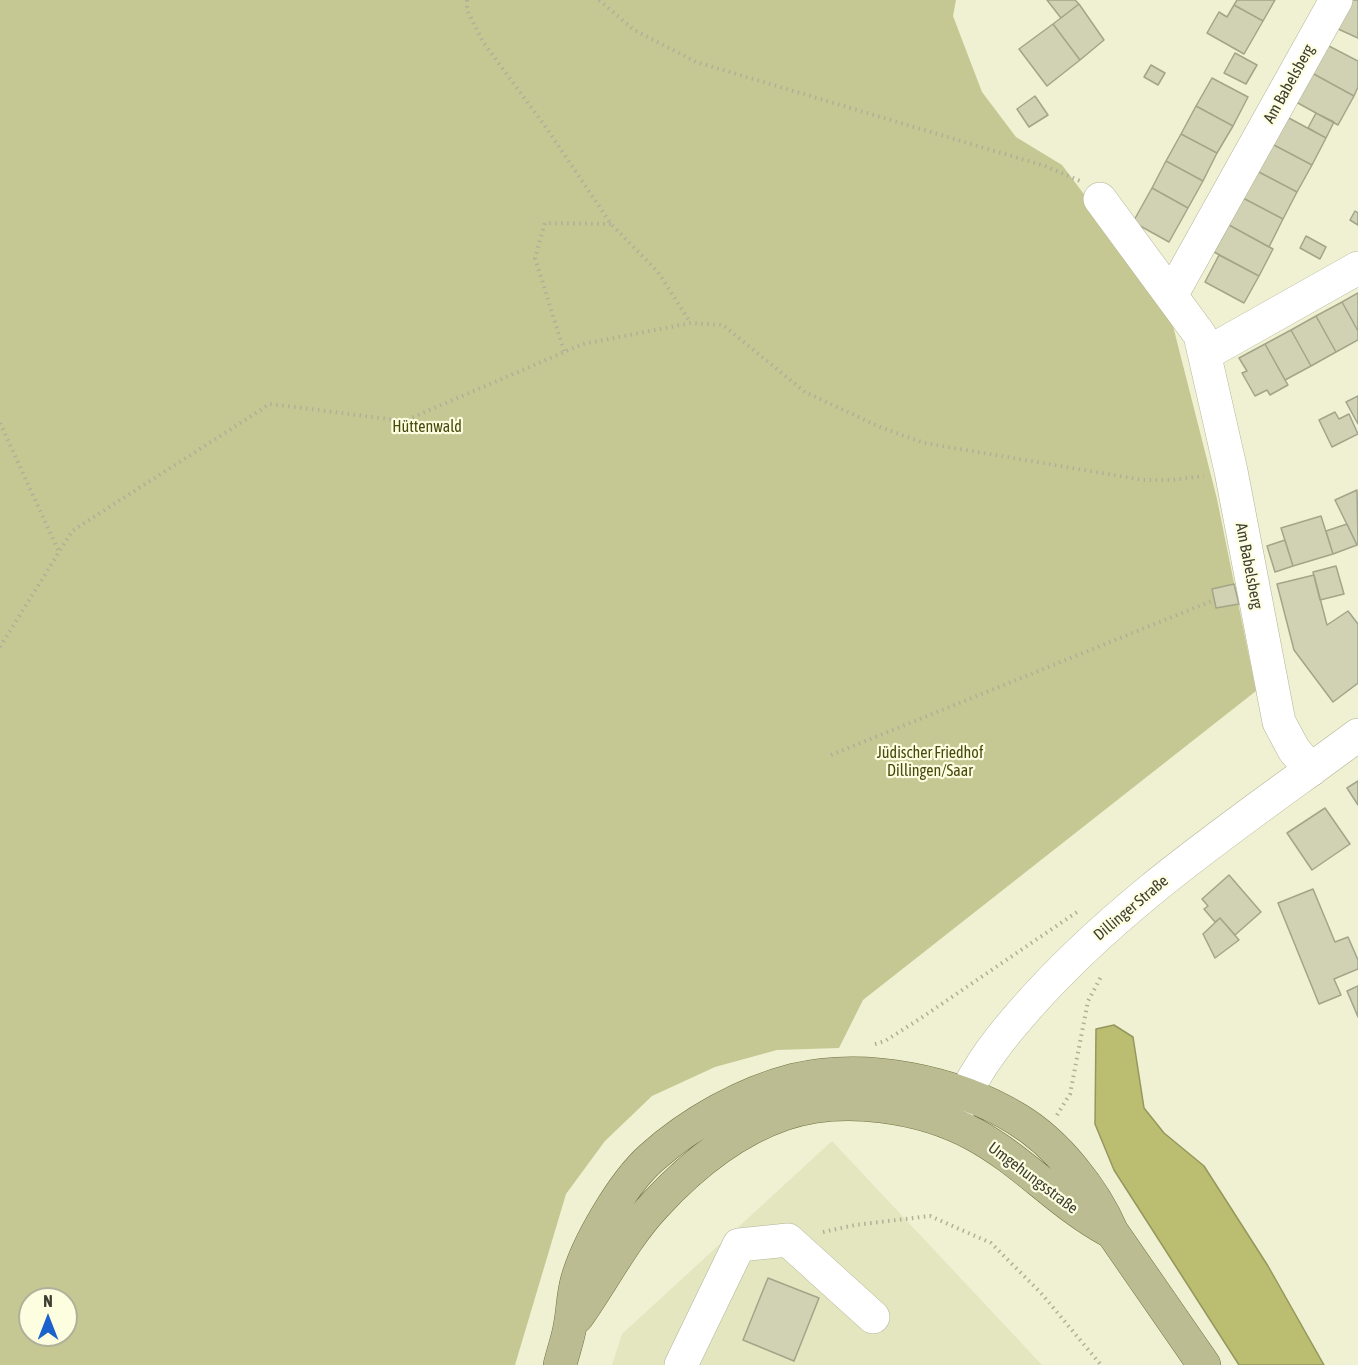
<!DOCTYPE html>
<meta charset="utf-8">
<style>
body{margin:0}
#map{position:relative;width:1358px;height:1365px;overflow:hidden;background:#eff1d2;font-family:"Asap Condensed",sans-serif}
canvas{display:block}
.north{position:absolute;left:18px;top:1287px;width:60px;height:60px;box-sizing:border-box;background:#fdfee0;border:2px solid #b0b19a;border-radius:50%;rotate:0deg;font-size:16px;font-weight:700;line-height:24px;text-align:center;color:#3d3e32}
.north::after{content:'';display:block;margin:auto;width:21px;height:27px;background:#1b62cd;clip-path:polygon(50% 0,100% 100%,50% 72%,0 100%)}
</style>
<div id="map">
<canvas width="1358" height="1365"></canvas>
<div class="north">N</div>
</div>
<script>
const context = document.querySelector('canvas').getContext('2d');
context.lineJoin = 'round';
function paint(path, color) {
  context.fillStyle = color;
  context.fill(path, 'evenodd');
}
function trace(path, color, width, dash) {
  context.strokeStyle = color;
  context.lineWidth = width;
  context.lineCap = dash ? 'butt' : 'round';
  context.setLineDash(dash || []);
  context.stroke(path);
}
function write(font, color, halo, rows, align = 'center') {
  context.font = font + ' "Asap Condensed",sans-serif';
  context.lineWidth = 4.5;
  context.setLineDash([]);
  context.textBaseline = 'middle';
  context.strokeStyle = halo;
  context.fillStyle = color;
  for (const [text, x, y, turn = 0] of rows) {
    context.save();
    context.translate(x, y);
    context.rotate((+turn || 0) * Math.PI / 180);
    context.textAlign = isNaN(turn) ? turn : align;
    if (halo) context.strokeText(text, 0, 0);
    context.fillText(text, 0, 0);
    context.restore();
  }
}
const built = new Path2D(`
 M832,1141l210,224h-430l10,-31z`);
const green = new Path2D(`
 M0,0h956l-3,16 29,76 34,45 46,28 64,85 46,72 45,177 39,192 -393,309 -24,48 -62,2 -62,17 -63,29 -47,45 -39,53 -51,171h-515zM30,1299h36v36h-36z`);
const water = new Path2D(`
 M1114,1025l19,12 11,71 20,25 40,33 64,100 56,99h-85l-125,-195 -19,-46 1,-95z`);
const building = new Path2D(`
 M1047,0h28l4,4 -18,14z
 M1237,0h38l-12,21 -29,-16z
 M1350,0h8v38l-22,-10z
 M1079,4l25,36 -24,20 -27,-36z
 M1234,5l29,16 -19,33 -37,-21 12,-21 8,5z
 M1053,24l27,36 -33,26 -28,-37z
 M1327,45l31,16v26l-4,9 -42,-23z
 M1235,53l22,12 -11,19 -22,-11z
 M1151,65l14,8 -7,12 -14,-8z
 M1312,73l42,23 -16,29 -42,-23z
 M1212,78l36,19 -15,29 -37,-20z
 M1035,96l13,19 -19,12 -12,-18z
 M1196,106l37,20 -16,27 -36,-19z
 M1316,113l18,9 -8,16 -18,-10z
 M1287,117l39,21 -14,27 -40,-21z
 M1181,134l36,19 -14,28 -37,-20z
 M1272,144l40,21 -15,27 -40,-21z
 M1166,161l37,20 -15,27 -36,-20z
 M1257,171l40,21 -14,27 -40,-21z
 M1152,188l36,20 -19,34 -36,-20z
 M1243,198l40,21 -14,28 -40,-22z
 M1355,211l3,2v12l-8,-5z
 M1229,225l44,24 -14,27 -45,-24z
 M1306,236l20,11 -6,12 -20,-11z
 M1219,255l40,21 -15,27 -39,-21z
 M1358,293v38l-16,-29z
 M1342,302l16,29v9l-22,12 -20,-36z
 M1316,316l20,36 -25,14 -20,-36z
 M1291,330l20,36 -26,14 -20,-36z
 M1265,344l23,41 -18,10 -3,-5 -12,6 -13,-23 5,-2 -8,-13z
 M1358,396v28l-12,-22z
 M1335,412l4,7 10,-5 9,20 -26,13 -13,-27z
 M1357,490l1,54 -1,1 -22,-45z
 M1321,516l12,38 -40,12 -12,-38z
 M1347,524l10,21 -24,9 -7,-23z
 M1285,540l8,26 -18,6 -8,-26z
 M1336,566l8,28 -24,6 -7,-28z
 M1314,575l13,50 21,-14 10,13v59l-25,19 -39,-52 -17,-66z
 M1234,584l5,20 -23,4 -4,-19z
 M1358,781v24l-11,-17z
 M1325,808l25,36 -38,26 -25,-37z
 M1229,875l32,37 -26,23 -15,-17 -5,4 -11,-13 4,-3 -6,-7z
 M1313,889l22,53 13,-5 10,23v9l-24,10 7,16 -22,9 -41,-101z
 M1220,918l19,22 -24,18 -12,-24z
 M1358,986v31l-11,-26z
 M768,1278l51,20 -25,63 -51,-21z`);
const path = new Path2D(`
 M467,0v10l16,32 62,84 66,98 47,48 32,50
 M599,0l35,30 62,32 349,104 35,15
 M564,351l-29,-93 10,-35 66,1
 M0,423l59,129
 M0,647l72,-116 198,-127 134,17 179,-77 108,-21 32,2 82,67 75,35 44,16 219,37h28l33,-4
 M831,755l383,-155
 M875,1044l10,-3 36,-23 156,-106
 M1057,1115l13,-21 18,-93 14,-26
 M823,1232l32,-7 75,-9 61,27 50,50 60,72`);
const minor = new Path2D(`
 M1100,199l100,136 31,136 48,251 15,28 17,20
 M1172,294l164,-294
 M1207,353l151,-85
 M954,1120c15,-41 39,-74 68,-107 95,-110 220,-192 336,-278
 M681,1365l58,-120 49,-5 85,77`);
const major = new Path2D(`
 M577,1317c27,-38 47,-79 78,-112 36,-39 79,-74 129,-91 58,-20 138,-8 191,21 48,26 85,69 133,95
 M560,1365c3,-13 8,-26 10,-39 3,-15 3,-31 7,-45 10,-37 46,-98 74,-123 39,-35 92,-65 143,-78 72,-17 161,1 223,39 40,24 77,71 95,113l92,133`);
const streetNames = [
 ["Am Babelsberg",1289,84,-61],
 ["Am Babelsberg",1249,566,79],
 ["Dillinger Straße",1131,908,-40],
 ["Umgehungsstraße",1033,1178,37]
];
const parkNames = [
 ["Hüttenwald",427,427],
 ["Jüdischer Friedhof",930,753],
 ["Dillingen/Saar",930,771]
];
paint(built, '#e4e6c0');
paint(green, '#c6c894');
paint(water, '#bbbd70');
trace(water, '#95975d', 1.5);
paint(building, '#d1d2b4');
trace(building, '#a3a588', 1.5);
trace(minor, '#b3b497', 34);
trace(major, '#727341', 34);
trace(path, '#afb098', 4, [1.5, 4.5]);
trace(minor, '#fff', 33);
trace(major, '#bbbc92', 33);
write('16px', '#3d3e32', '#fdfee0', streetNames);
write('16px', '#49490e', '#fdfee0', parkNames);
</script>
